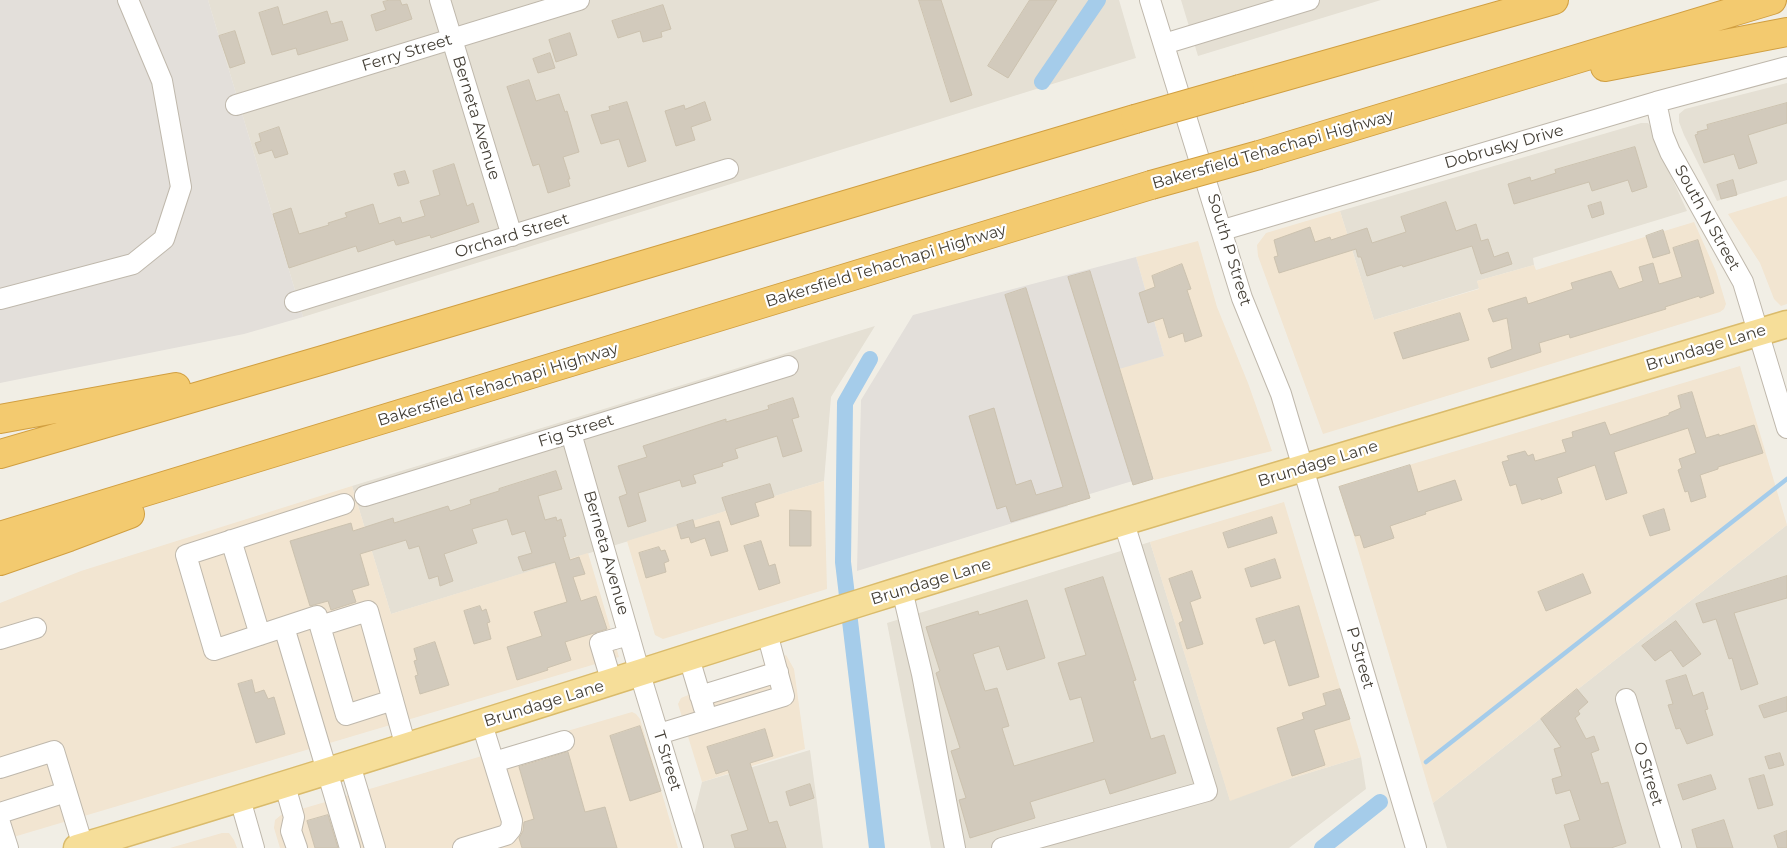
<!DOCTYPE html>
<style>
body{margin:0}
canvas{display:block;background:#f1eee5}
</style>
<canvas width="1787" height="848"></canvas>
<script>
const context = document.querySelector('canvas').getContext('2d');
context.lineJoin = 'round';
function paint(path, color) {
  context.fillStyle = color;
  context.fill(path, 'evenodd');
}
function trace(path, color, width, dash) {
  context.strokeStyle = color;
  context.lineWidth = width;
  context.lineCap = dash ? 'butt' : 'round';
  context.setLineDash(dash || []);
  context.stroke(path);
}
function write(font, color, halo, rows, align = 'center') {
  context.font = font + ' Montserrat,sans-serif';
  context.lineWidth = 4.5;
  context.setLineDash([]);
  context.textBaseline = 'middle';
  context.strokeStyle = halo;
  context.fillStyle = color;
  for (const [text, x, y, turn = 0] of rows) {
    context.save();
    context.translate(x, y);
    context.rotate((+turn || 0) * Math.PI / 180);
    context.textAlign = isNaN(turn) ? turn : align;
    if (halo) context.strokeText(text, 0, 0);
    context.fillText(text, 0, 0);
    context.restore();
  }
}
const residential = new Path2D(`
 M208,0h911l17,58 -833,259z
 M1181,0h200l-183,56z
 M1787,83v97l-70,21 -33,-66 -5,-13v-8l6,-5z
 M1641,123h7l5,7 7,22 27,59 -154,47 1,7 -57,16 3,7 -106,32 -34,-109z
 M875,326l-44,71 -7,84 -433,133 -39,-128z
 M1787,525v323h-340l-14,-45z
 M1150,542l80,258 62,-22 69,-21 5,32 -77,59h-358l-44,-225z
 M810,750l13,98h-137l16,-66z`);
const commercial = new Path2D(`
 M1787,196v108l-6,2 -7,-7 -14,-36 -32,-49z
 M1340,211l34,109 105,-31 -2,-8 57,-16 2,5 158,-48 22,49 10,33 -2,5 -4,3 -397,122 -65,-178 -1,-11 9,-12z
 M1198,241l19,66 31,76 24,68 -118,29 -35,-112 45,-12 -28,-99z
 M1740,366l47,159 -354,278 -94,-317z
 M824,481l3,108 -164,50 -8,-4 -28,-94z
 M352,486l39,128 197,-61 31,104 -619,184v-238l81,-32z
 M1284,502l77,255 -69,21 -62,23 -80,-259z
 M786,655l8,14 11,80 -103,33 -24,-78 3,-6z
 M632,712l4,2 4,5 38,129h-398l-6,-20 1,-8 6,-5z
 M222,833h7l5,7 3,8h-67z`);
const industrial = new Path2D(`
 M0,0h208l95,317 -59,17 -244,49z
 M1136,257l28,99 -45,13 33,106 -85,26 1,5 -211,65 4,-171 52,-85z`);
const stream = new Path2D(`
 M1426,762l361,-283`);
const canal = new Path2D(`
 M1042,82l56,-82
 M870,359l-25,44 -2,159 34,286
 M1322,848l58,-46`);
const building = new Path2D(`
 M390,0h10l2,5 5,-1 5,15 -36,12 -5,-16 15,-5 -3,-8z
 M919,0h22l31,95 -21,7z
 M1030,0h27l-49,78 -20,-12z
 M663,5l8,24 -10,3 1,5 -19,5 -3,-11 -22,7 -6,-17z
 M278,7l5,18 44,-14 4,13 11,-3 6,19 -50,15 -2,-7 -24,7 -13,-42z
 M235,31l10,32 -15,5 -11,-32z
 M570,33l7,22 -21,7 -7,-22z
 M550,53l5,15 -17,5 -5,-14z
 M529,80l7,21 23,-7 6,18 2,-1 12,41 -16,5 7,22h-2l2,7 -22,7 -9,-29 -6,2 -26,-79z
 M627,102l19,59 -18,6 -9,-28 -18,5 -10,-29 19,-5 -1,-3z
 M705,102l6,18 -20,7 4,13 -19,6 -11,-35 19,-6 1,4z
 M1787,103v20l-39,12 9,28 -18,6 -5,-15 -30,9 -9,-28 3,-1 -1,-2 11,-3 -1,-4z
 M279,127l9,27 -13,4 -3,-8 -13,4 -4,-11 6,-2 -2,-7z
 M1635,147l12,40 -15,5 -4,-12 -36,11 -3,-9 -75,22 -6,-20 22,-7 1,4 25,-8 -1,-3z
 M454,164l13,42 6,-3 6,19 -48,16 -1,-3 -34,10 -2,-5 -36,12 -2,-6 -67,22 -16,-54 18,-6 8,26 30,-9 -1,-2 19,-6 -2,-4 28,-9 6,20 21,-7 2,6 23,-7 -5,-15 20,-6 -7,-24z
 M405,171l4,12 -11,3 -4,-12z
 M1733,180l4,15 -16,4 -4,-14z
 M1446,202l10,29 20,-7 5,17 7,-2 6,18 14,-5 4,12 -31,10 -9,-28 -69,21 -1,-2 -35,11 -6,-19h-3l-2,-8 -77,24 -5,-16 4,-1 -4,-16 36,-13 5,15 15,-5 1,3 36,-12 5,15 34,-11 -5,-15z
 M1601,202l3,12 -12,4 -4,-12z
 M1663,230l7,23 -17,5 -7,-22z
 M1698,240l16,53 -14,5 -1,-2 -34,11 1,2 -96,29 -1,-4 -30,9 2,9 -50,16 -3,-10 24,-9 -5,-31 -14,4 -5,-13 38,-12 2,7 45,-15 -2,-6 40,-12 8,18 24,-8 -4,-14 14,-4 6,21 23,-7 -9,-29z
 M1182,264l9,25 -4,1 15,46 -17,6 -2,-9 -14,5 -6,-20 -15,5 -9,-30 16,-6 -3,-11z
 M1090,271l63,208 -20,6 -65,-208z
 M1026,288l64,210 -79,24 -5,-16 -9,3 -28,-93 25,-8 22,77 15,-5 5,15 27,-8 -58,-192z
 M1460,313l9,27 -66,19 -9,-26z
 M1692,392l14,46 13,-4v2l35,-11 9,28 -45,14v2l-18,6 6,22 -15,5 -3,-11 -3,1 -7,-22 4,-2 -3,-9 17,-6 -8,-25 -74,24 13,41 -21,7 -11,-35 -38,13 5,15 -21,7v-2l-19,6 -6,-20 -6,2 -8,-24 7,-2 -2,-4 18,-5 3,5 5,-2 2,7 31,-9 -4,-12 11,-3 -1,-5 33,-10 5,13 59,-20v-2l12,-5 -3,-12z
 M793,398l6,19 -7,2 10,32 -19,6 -6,-21 -42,13 3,9 -16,5 1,3 -30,9 3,8 -14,4 -2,-7 -42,13 8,28 -18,6 -9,-30 8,-3 -9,-28 29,-9 -4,-11 83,-27v3l43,-13 -1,-3z
 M1410,465l8,27 37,-12 7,20 -37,12 1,2 -36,12 4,12 -30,10 -4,-13 -5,1 -16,-49z
 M556,471l6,18 -24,7 7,24 11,-3 1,4 4,-2 5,17 -3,1 7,23 9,-3 6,17 -12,3 8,24 15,-5 11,33 -42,13 6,18 -24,8 1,2 -31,10 -10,-33 35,-11 -8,-24 33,-10 -12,-40 -32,9 -5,-14 14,-4 -7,-22 -13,4 -5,-16 -35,10 5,14 -33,11 9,27 -13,5 -2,-10 -9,3 -10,-33 -10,3 -3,-9 -46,14 9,31 -17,5 4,12 -25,8 -3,-9 -18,5 -20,-65 61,-18 2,8 40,-13 1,5 54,-17 2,5 21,-7 -1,-4 29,-9v-2z
 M770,484l4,13 -19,6 4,13 -28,9 -9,-27z
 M1664,509l6,21 -20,6 -7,-20z
 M790,510l21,1v35h-21z
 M1272,517l5,16 -49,15 -5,-15z
 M693,520l2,8 24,-7 9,30 -17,5 -6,-18 -14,5 -2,-6 -8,2 -4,-14z
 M761,541l8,25 6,-2 5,19 -21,7 -15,-44z
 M659,547l2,4 4,-1 4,11 -5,2 2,9 -20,6 -7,-25z
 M1275,559l6,19 -30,9 -6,-18z
 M1192,571l9,27 -11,4 13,42 -16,5 -8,-26 4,-2 -14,-42z
 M1583,574l8,19 -45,18 -8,-19z
 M1787,576v22l-53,15 24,71 -17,6 -9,-32 -3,1 -13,-40 -13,4 -7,-19z
 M1103,577l33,103 -3,1 18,58 13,-4 12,38 -66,21 -5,-15 -75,23 5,16 -65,20 -11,-38 7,-2 -15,-47 9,-3 -24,-75 4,-2 -14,-44 52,-16 1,4 48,-15 18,58 -38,12 -8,-24 -26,8 12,37 12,-3 12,38 -7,2 12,38 80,-24 -13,-45 -11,3 -12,-37 28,-8 -21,-66z
 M480,606l2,5 4,-2 4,13 -3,1 4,16 -17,5 -10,-33z
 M1299,606l20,71 -30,9 -14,-46 -11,4 -8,-25z
 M1676,621l25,33 -18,13 -12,-17 -16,11 -13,-15z
 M435,642l14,43 -29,9 -5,-18 3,-1 -4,-14 3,-1 -3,-11z
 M1686,675l7,21 10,-4 5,17 -3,1 8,25 -26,9 -7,-16 -4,1 -8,-24 5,-1 -7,-23z
 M252,680l3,13 9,-3 4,9 6,-2 11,37 -29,9 -18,-59z
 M1340,689l10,30 -36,11 11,35 -33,11 -15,-48 27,-9 -2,-6 24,-8 -3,-11z
 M1577,689l11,13 -10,9 2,3 -5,4 11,21 8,-3 5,14 -8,3 10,31 7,-2 18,61 -15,5h-40l-7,-23 16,-5 -10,-30 -14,4 -4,-15 10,-3 -8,-27 7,-2 -20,-28z
 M1787,697v14l-23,7 -5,-12z
 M640,726l21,65 -31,10 -20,-65z
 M765,729l8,27 -23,7 19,60 8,-2 9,27h-51l-4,-13 17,-5 -20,-60 -12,4 -9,-27z
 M568,752l17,60 20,-5 12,41h-95l-3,-10 4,-7 1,-9 10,-3 -15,-52z
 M1780,753l4,12 -15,4 -4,-12z
 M1711,775l5,14 -33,11 -5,-15z
 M1764,775l9,30 -15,4 -9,-30z
 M810,784l4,14 -24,8 -4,-14z
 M328,815l10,33h-23l-8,-27z
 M1724,820l9,28h-36l-5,-18z
 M1787,831v17h-9l-4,-12z`);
const minor = new Path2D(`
 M440,0l72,236
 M1150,0l92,298 39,96 135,454
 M1164,44l145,-44
 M1656,102l7,33 7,17 73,130 44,146
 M236,105l343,-105
 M1223,230l433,-128 131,-35
 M0,299l133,-35 31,-25 17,-52 -19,-106 -34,-81
 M295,302l433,-133
 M571,433l69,241 53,174
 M365,496l423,-130
 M231,540l29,95
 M902,590l20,84 33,174
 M320,626l-3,-10 -103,34 -28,-95 158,-51
 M284,627l66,221
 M0,639l36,-11
 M689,658l15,50
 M612,683l-12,-40 29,-8
 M700,696l78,-24
 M1626,699l45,149
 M393,700l-47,15 -26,-89 48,-15 38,136
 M659,734l125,-38 -17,-63
 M494,762l70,-21
 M350,765l25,83
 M0,768l54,-17 29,95
 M285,786l9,31 -3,14 6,17
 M240,799l14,49
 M0,813l66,-21
 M0,823l8,25
 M463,848l43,-13 5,-6 1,-8 -30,-97
 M1002,848l205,-57 -83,-268`);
const major = new Path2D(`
 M77,848c264,-79 526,-164 789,-247 306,-96 614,-185 921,-277`);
const highway = new Path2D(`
 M1605,67l182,-35
 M1240,89l314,-89
 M1259,155l513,-155
 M0,419l176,-32
 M0,454l323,-94 812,-241
 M0,536l1151,-351
 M0,561l69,-24 61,-23`);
const highwayBridge = new Path2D(`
 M1135,119l105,-30
 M1151,185l108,-30`);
const streetNames = [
 ["Ferry Street",407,53,-17],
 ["Berneta Avenue",476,118,73],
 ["Dobrusky Drive",1504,147,-16],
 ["Bakersfield Tehachapi Highway",1273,150,-16],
 ["South N Street",1707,218,61],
 ["Orchard Street",512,236,-17],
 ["South P Street",1229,250,73],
 ["Bakersfield Tehachapi Highway",886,266,-17],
 ["Brundage Lane",1706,348,-17],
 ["Bakersfield Tehachapi Highway",498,385,-17],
 ["Fig Street",576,431,-17],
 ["Brundage Lane",1318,464,-17],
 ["Berneta Avenue",606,553,74],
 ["Brundage Lane",931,582,-17],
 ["P Street",1360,658,74],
 ["Brundage Lane",544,704,-17],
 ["T Street",667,761,73],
 ["O Street",1648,774,73]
];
paint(residential, '#e5e0d4');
paint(commercial, '#f2e5d1');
paint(industrial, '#e3dfda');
trace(stream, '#a5ccea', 4.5);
trace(canal, '#a5ccea', 16);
paint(building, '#d2cabc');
trace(building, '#ccc2af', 1);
trace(minor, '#bfb8ac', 22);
trace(major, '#dabb6b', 29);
trace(highway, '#d19f40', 30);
trace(minor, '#fff', 20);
trace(major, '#f6de99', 26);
trace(highway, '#f3ca6f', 28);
trace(highwayBridge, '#d19f40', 30, []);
trace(highwayBridge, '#f3ca6f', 28);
write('16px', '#433e35', '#fff', streetNames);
</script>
